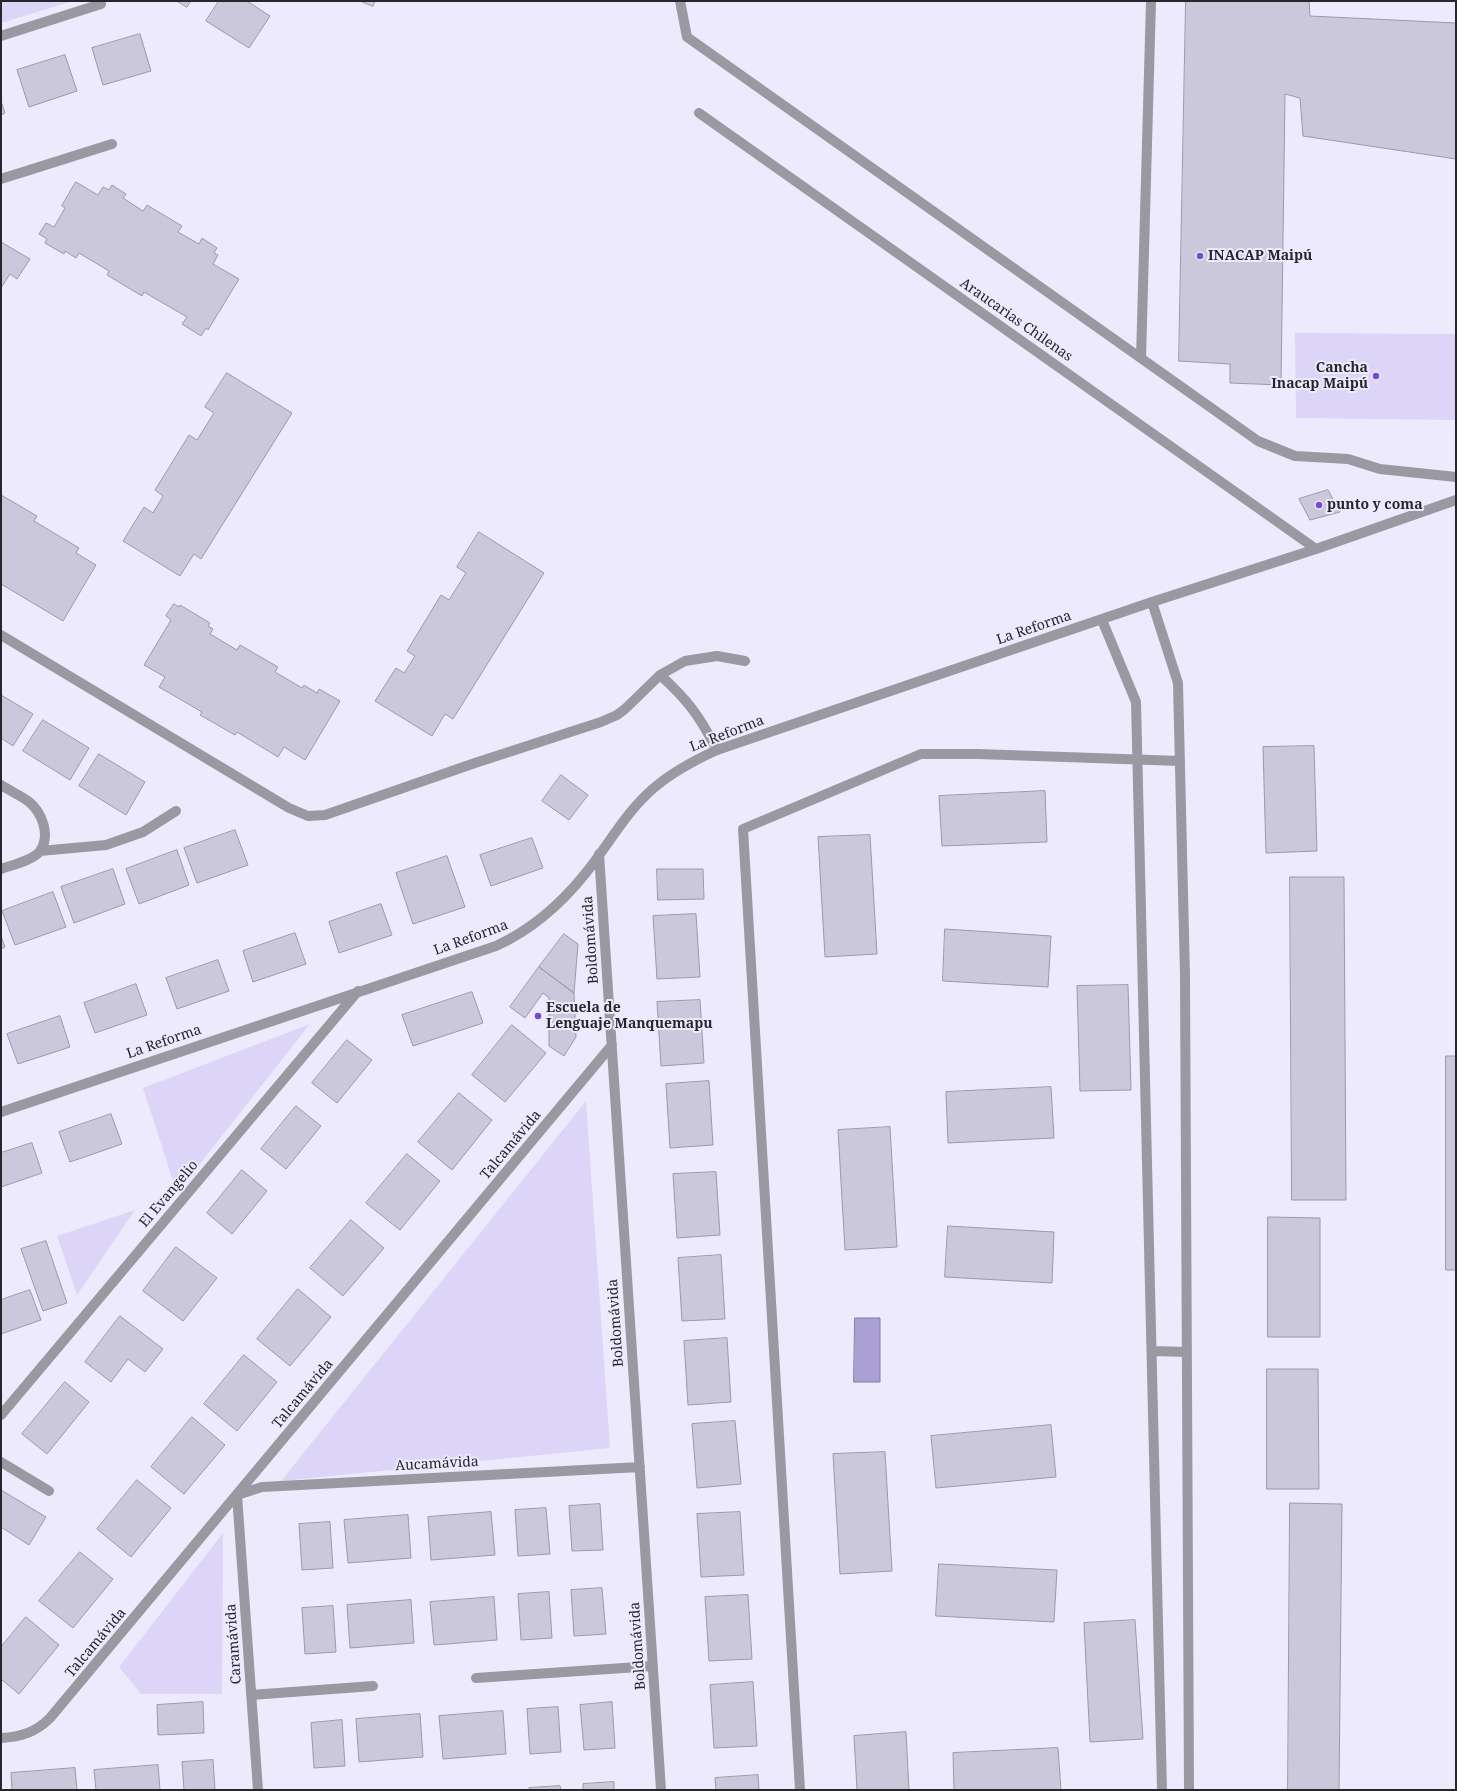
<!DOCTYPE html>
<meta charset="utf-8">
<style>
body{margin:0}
#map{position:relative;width:1457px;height:1791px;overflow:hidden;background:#eeeafd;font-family:"Noto Serif",serif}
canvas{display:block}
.frame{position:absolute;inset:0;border:2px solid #27262d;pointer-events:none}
</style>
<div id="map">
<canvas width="1457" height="1791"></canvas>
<div class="frame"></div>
</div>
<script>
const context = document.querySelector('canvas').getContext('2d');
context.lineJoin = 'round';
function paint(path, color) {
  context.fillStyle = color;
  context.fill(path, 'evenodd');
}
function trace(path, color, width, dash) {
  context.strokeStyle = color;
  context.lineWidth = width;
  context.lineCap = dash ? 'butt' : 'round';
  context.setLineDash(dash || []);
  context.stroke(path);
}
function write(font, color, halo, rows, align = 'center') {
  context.font = font + ' "Noto Serif",serif';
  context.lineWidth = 4;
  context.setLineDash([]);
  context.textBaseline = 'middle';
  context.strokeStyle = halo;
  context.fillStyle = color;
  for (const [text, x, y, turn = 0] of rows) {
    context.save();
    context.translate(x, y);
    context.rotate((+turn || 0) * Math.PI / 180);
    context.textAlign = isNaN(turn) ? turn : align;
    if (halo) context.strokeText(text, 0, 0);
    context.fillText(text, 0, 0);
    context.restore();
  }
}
const green = new Path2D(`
 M1,1h72l-72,22z
 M1295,333l161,1v86l-160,-2z
 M310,1024l-133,169 -34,-105z
 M586,1101l24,347 -329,33z
 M135,1210l-58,85 -20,-59z
 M223,1533l-1,161h-81l-22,-27z`);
const water = new Path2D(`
 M855,1318h25v64h-26z`);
const building = new Path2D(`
 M177,1h14l-4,6z
 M219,1h28l23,15 -21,32 -43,-27z
 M360,1h15l-2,5z
 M1186,1h123l1,15 146,7v136l-153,-23 -3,-38 -15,-4 -4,291 -51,-2v-19l-51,-3z
 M140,34l11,37 -48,14 -11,-37z
 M65,55l12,36 -48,16 -12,-37z
 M1,101l4,12 -4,2z
 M76,182l22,13 5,-8 6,3 3,-5 14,9 -3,4 20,13 4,-6 35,21 -4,6 21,12 3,-6 15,10 -3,5 4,2 -5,9 26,15 -31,51 -2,-2 -5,8 -19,-12 5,-7 -43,-25 -2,4 -35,-21 2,-4 -30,-18 -3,5 -11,-7 -1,3 -19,-11 2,-4 -8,-5 7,-11 8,4 11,-19 -3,-2z
 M1,242l29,17 -13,20 -7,-5 -9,14z
 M227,373l65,40 -91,146 -7,-5 -14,22 -57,-35 21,-34 9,6 10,-17 -8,-6 34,-55 8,5 17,-27 -9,-6z
 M1328,490l12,22 -30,8 -11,-21z
 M1,495l36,21 -3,5 45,27 -3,5 20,12 -33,56 -62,-37z
 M479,532l65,41 -91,146 -8,-5 -13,22 -57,-35 21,-33 8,5 11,-17 -8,-5 34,-56 8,5 17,-27 -9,-6z
 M174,604l5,3 1,-2 30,18 -2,3 5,3 -3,5 27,16 3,-5 38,22 -3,5 27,16 2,-3 13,8 2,-4 21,12 -35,59 -21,-13 -6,10 -41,-25 -2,3 -35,-20 2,-3 -43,-25 6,-10 -21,-12 27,-45 -5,-4z
 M1,695l32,19 -20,32 -12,-8z
 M43,720l46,28 -19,32 -47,-29z
 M1314,746l3,105 -51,2 -3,-106z
 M99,754l46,28 -19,33 -47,-29z
 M561,775l27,20 -19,25 -27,-19z
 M1045,791l2,51 -105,4 -3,-50z
 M235,830l13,35 -51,18 -13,-35z
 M870,835l7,119 -52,3 -7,-120z
 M532,838l11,30 -52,18 -11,-31z
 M177,850l12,35 -50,19 -13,-35z
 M447,856l18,51 -52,17 -17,-51z
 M113,869l12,35 -51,19 -13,-36z
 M657,869h46l1,30 -46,1z
 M1290,877h54l2,323h-54z
 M53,892l13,35 -51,18 -13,-34z
 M381,904l11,31 -53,18 -10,-31z
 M696,914l4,63 -43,2 -4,-63z
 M945,929l106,7 -3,51 -105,-6z
 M295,933l11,31 -53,18 -10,-31z
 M564,934l14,10 -4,49 -35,-26z
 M1,936l4,11 -4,2z
 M218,960l11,31 -52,18 -11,-31z
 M539,967l35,26 2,44 -12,19 -15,-10v-48l-6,-5 -18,25 -15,-11z
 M136,984l11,31 -52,18 -11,-30z
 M1128,985l3,105 -51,1 -3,-105z
 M472,992l11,31 -70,23 -11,-31z
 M700,1000l4,63 -43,3 -4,-64z
 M60,1016l10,31 -52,17 -11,-30z
 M512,1025l34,28 -41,49 -33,-27z
 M347,1040l25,20 -35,43 -25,-20z
 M1446,1056h10v214h-10z
 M709,1081l4,64 -43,3 -4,-64z
 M1051,1087l3,51 -106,5 -2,-51z
 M459,1093l33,27 -40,50 -34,-28z
 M296,1106l25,20 -35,43 -25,-20z
 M111,1114l11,30 -52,18 -11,-30z
 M890,1127l7,120 -52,3 -7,-120z
 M32,1143l10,30 -41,14v-34z
 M407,1154l33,27 -40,49 -34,-27z
 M242,1170l25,21 -35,43 -25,-21z
 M716,1172l4,63 -43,3 -4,-64z
 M1268,1217l52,1v119h-52z
 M351,1220l33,28 -41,48 -33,-28z
 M948,1226l106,6 -2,51 -107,-6z
 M46,1241l21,62 -24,8 -22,-62z
 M176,1247l41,31 -34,43 -40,-30z
 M721,1255l4,64 -43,2 -4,-63z
 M298,1289l33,28 -41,49 -33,-27z
 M30,1290l11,30 -40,14v-34z
 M120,1316l43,33 -18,23 -17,-13 -17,23 -26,-20z
 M727,1338l4,64 -43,3 -4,-64z
 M244,1355l33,27 -40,49 -33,-27z
 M1267,1369h51l1,120h-52z
 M65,1382l24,20 -42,52 -25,-20z
 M192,1417l33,28 -41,49 -33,-27z
 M735,1421l6,63 -44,4 -5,-64z
 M1051,1425l5,52 -120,11 -5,-52z
 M885,1452l7,119 -52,3 -7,-120z
 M137,1480l34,28 -40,49 -34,-28z
 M1,1490l45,27 -17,28 -28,-18z
 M1290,1503l52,1 -3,286h-51z
 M600,1504l3,46 -31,1 -3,-45z
 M546,1508l4,46 -32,2 -3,-46z
 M491,1512l4,43 -64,5 -3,-43z
 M740,1512l4,63 -43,2 -4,-63z
 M408,1515l3,43 -63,5 -4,-43z
 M330,1522l3,46 -31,2 -3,-46z
 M80,1552l33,27 -40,49 -34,-27z
 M939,1564l118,6 -3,52 -118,-6z
 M602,1588l4,46 -32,2 -3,-46z
 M549,1592l3,46 -31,2 -3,-46z
 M748,1595l4,64 -43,2 -4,-64z
 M494,1597l3,43 -63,5 -4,-43z
 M411,1600l3,43 -64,5 -3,-43z
 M333,1606l3,46 -31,2 -3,-46z
 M26,1617l33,28 -40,49 -18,-15v-32z
 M1135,1620l8,119 -53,3 -6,-119z
 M753,1682l4,64 -43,2 -4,-63z
 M203,1702l1,31 -46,2 -1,-30z
 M612,1702l3,46 -31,2 -4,-45z
 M558,1707l3,45 -31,2 -3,-45z
 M503,1711l3,43 -63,5 -4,-43z
 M420,1714l3,43 -64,5 -3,-43z
 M342,1720l3,46 -31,2 -3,-45z
 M906,1732l3,58h-52l-3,-54z
 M1058,1748l3,42h-107l-1,-37z
 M213,1760l2,30h-31l-2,-28z
 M158,1765l2,25h-64l-2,-20z
 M75,1768l2,22h-65l-1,-17z
 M758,1775l1,15h-43l-1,-12z
 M614,1782v8h-31v-6z
 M560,1786l1,4h-32v-2z`);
const lane = new Path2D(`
 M680,1l7,36 571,404 37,15 53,3 32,10 76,8
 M1,179l111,-35
 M1141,358l10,-357
 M1152,602l26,81 7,293 4,814
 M1102,620l34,82 26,1088
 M1,635l288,173 19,8 17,-1 150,-52 126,-41 16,-7 8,-6 35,-34 25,-14 32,-5 28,5
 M660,675c28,25 40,42 57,75
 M1152,1351l35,1
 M800,1790l-57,-961 178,-75h57l202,7`);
const street = new Path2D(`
 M1,36l100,-32
 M699,113l617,436
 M1,785c9,6 19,10 27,16 14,11 23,34 12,50 -6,9 -28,14 -39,18
 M40,851l66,-6 37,-13 33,-21
 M599,854l62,936
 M1,1112l495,-166c35,-16 64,-41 89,-72 23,-28 41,-63 70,-87 19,-16 40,-27 62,-37l435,-148 164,-53 140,-49
 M1,1415l357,-424
 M1,1462l48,29
 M476,1678l177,-12
 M251,1695l122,-9
 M1,1738c20,-1 35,-6 49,-20l562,-673
 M258,1790l-21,-295 25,-8 378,-20`);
const markers = [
 [1200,256,4,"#744dc6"],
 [1376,376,4,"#744dc6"],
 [1319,505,4,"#744dc6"],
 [538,1016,4,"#744dc6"]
];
const poiNames = [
 ["INACAP Maipú",1208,256],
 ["Cancha",1368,368,"right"],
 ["Inacap Maipú",1368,384,"right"],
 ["punto y coma",1327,505],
 ["Escuela de",546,1008],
 ["Lenguaje Manquemapu",546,1024]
];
const streetNames = [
 ["Araucarias Chilenas",1016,320,35],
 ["La Reforma",1034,628,-19],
 ["La Reforma",727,734,-21],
 ["La Reforma",471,938,-20],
 ["Boldomávida",591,940,-94],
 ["La Reforma",164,1042,-19],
 ["Talcamávida",511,1145,-50],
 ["El Evangelio",169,1194,-50],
 ["Boldomávida",616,1323,-94],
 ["Talcamávida",303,1394,-50],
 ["Aucamávida",437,1464,-3],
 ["Talcamávida",96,1643,-50],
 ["Caramávida",234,1644,-94],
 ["Boldomávida",638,1646,-94]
];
paint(green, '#dcd5f8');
paint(water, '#aba0d4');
trace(water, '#837ba2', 1);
paint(building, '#ccc8db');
trace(building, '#9b98aa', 1);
trace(lane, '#9a98a0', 10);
trace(street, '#9a98a0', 10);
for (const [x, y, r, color] of markers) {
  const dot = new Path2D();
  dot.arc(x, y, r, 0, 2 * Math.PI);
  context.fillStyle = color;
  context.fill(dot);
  trace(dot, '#eeeafd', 1.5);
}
write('bold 14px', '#27262d', '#eeeafd', poiNames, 'left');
write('14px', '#27262d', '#eeeafd', streetNames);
</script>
